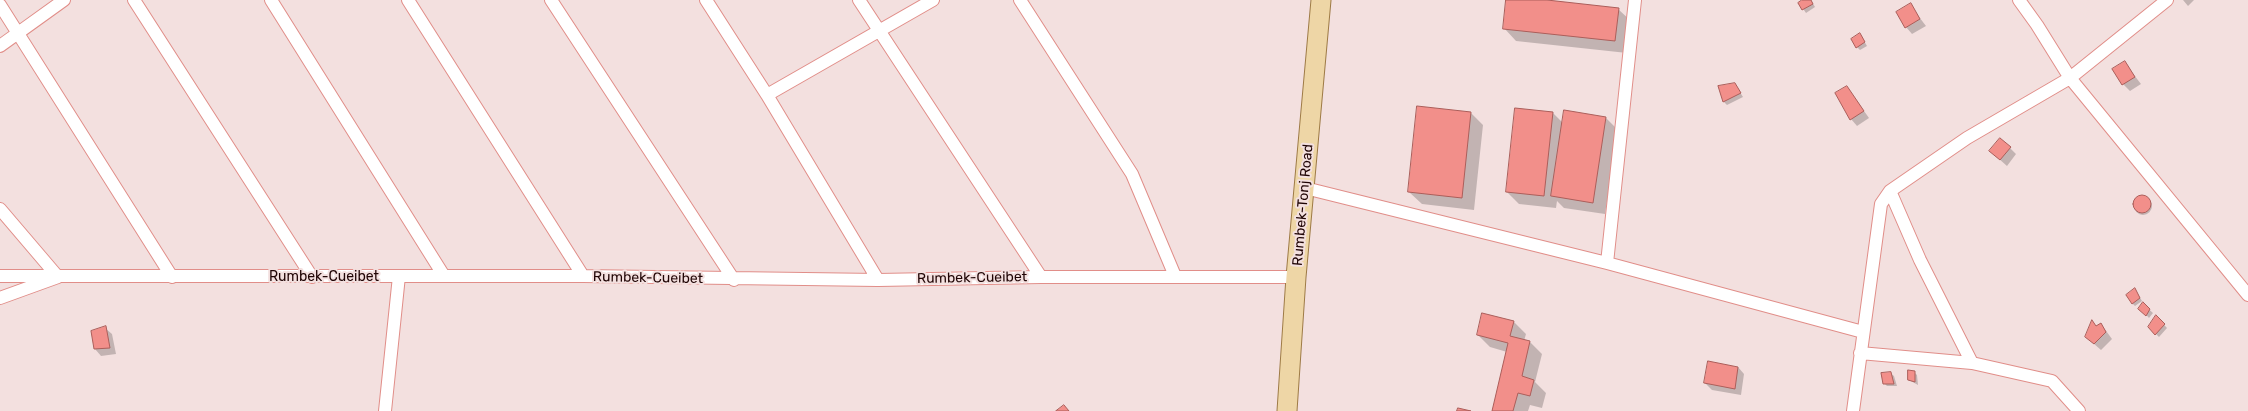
<!DOCTYPE html>
<style>
body{margin:0}
canvas{display:block;background:#f3e0df}
</style>
<canvas width="2248" height="411"></canvas>
<script>
const context = document.querySelector('canvas').getContext('2d');
context.lineJoin = 'round';
function paint(path, color) {
  context.fillStyle = color;
  context.fill(path, 'evenodd');
}
function trace(path, color, width, dash) {
  context.strokeStyle = color;
  context.lineWidth = width;
  context.lineCap = dash ? 'butt' : 'round';
  context.setLineDash(dash || []);
  context.stroke(path);
}
function write(font, color, halo, rows, align = 'center') {
  context.font = font + ' Rubik,sans-serif';
  context.lineWidth = 4;
  context.setLineDash([]);
  context.textBaseline = 'middle';
  context.strokeStyle = halo;
  context.fillStyle = color;
  for (const [text, x, y, turn = 0] of rows) {
    context.save();
    context.translate(x, y);
    context.rotate((+turn || 0) * Math.PI / 180);
    context.textAlign = isNaN(turn) ? turn : align;
    if (halo) context.strokeText(text, 0, 0);
    context.fillText(text, 0, 0);
    context.restore();
  }
}
const shadow = new Path2D(`
 M1507,0h32l79,9 13,12 -4,32 -111,-12 -12,-13z
 M1804,0h7l4,7 -9,6 -7,-10z
 M2183,0h11l-6,6z
 M1910,5l16,21 -14,8 -6,-7z
 M1860,34l7,12 -7,4 -3,-3z
 M2124,62l17,22 -11,7 -7,-7z
 M1735,84l8,13 -16,8 -3,-3 -5,-16z
 M1847,87l22,31 -12,8 -6,-7z
 M1516,109l37,4 10,10 43,-5 12,12 -13,84 -41,-6 -7,-7 -1,7 -37,-4 -12,-12z
 M1471,113l12,12 -9,85 -52,-6 -13,-12z
 M2010,148l6,6 -9,12 -17,-15z
 M2134 206a9 9 0 1 1 18 0a9 9 0 1 1-18 0Z
 M2135,289l7,12 -7,5 -3,-3z
 M2143,304l10,9 -4,5 -9,-10z
 M2156,316l11,12 -8,9 -10,-10z
 M1514,322l12,12 -2,7 6,1 12,12 -7,28 11,11 -4,15 -12,-3 -2,6h-35l14,-59 -17,-5 -12,-12z
 M2092,322l5,5 4,-3 11,15 -11,11 -15,-13z
 M105,328l7,6 4,20 -15,2 -6,-7z
 M1738,367l6,7 -3,21 -29,-5 -7,-7z
 M1914,372l3,3 1,10 -9,-5z
 M1890,373l4,3 3,10h-10l-3,-3z`);
const building = new Path2D(`
 M1506,0h41l72,8 -4,33 -112,-12z
 M1802,0h9l2,4 -11,6 -4,-7z
 M1911,3l9,16 -15,9 -9,-16z
 M1860,33l5,9 -9,6 -5,-9z
 M2125,61l10,16 -13,8 -10,-16z
 M1735,83l6,10 -18,9 -5,-16z
 M1847,86l17,25 -14,9 -15,-27z
 M1417,106l54,6 -9,86 -54,-6z
 M1515,108l38,4 -9,84 -38,-4z
 M1564,110l42,7 -13,86 -42,-7z
 M2000,138l11,9 -11,13 -11,-9z
 M2133 204a9 9 0 1 1 18 0a9 9 0 1 1-18 0Z
 M2135,288l5,10 -8,6 -6,-9z
 M2143,302l7,7 -4,7 -8,-7z
 M1482,313l32,8 -4,15 20,5 -8,35 12,4 -4,16 -12,-3 -5,18h-21l16,-68 -31,-8z
 M2156,315l9,9 -10,11 -7,-8z
 M2092,320l4,6 5,-3 5,9 -12,12 -9,-7z
 M106,326l4,22 -16,1 -3,-18z
 M1708,361l30,6 -3,22 -31,-6z
 M1908,370l7,1v11l-7,-2z
 M1891,372l3,12h-11l-2,-11z
 M1064,405l5,6h-13z
 M1458,408l13,3h-14z`);
const minor = new Path2D(`
 M134,0l178,277
 M271,0l173,276
 M408,0l175,276
 M551,0l183,280
 M706,0l61,95 111,185
 M859,0l182,277
 M1020,0l112,174 43,102
 M2019,0l18,25 33,53 178,217
 M0,5l172,272
 M0,46l64,-46
 M767,95l166,-95
 M1305,188l302,75 256,69
 M1890,191l30,69 52,103 80,18 27,30
 M0,209l58,68 -58,21
 M1607,263l28,-263
 M0,276h583l295,4 163,-3h255
 M1860,353l112,10
 M385,411l14,-135
 M1853,411l28,-207 9,-13 77,-53 103,-60 97,-78`);
const primary = new Path2D(`
 M1287,411l9,-134 25,-277`);
const streetNames = [
 ["Rumbek-Tonj Road",1303,205,-85],
 ["Rumbek-Cueibet",324,277],
 ["Rumbek-Cueibet",648,278,1],
 ["Rumbek-Cueibet",972,278,-1]
];
paint(shadow, '#0003');
paint(building, '#f28f8a');
trace(building, '#ab5e5a', 1);
trace(minor, '#e18e89', 14);
trace(primary, '#9e7b46', 21);
trace(minor, '#fff', 12);
trace(primary, '#eed6a6', 19);
write('14px', '#1f0404', '#f3e0df', streetNames);
</script>
